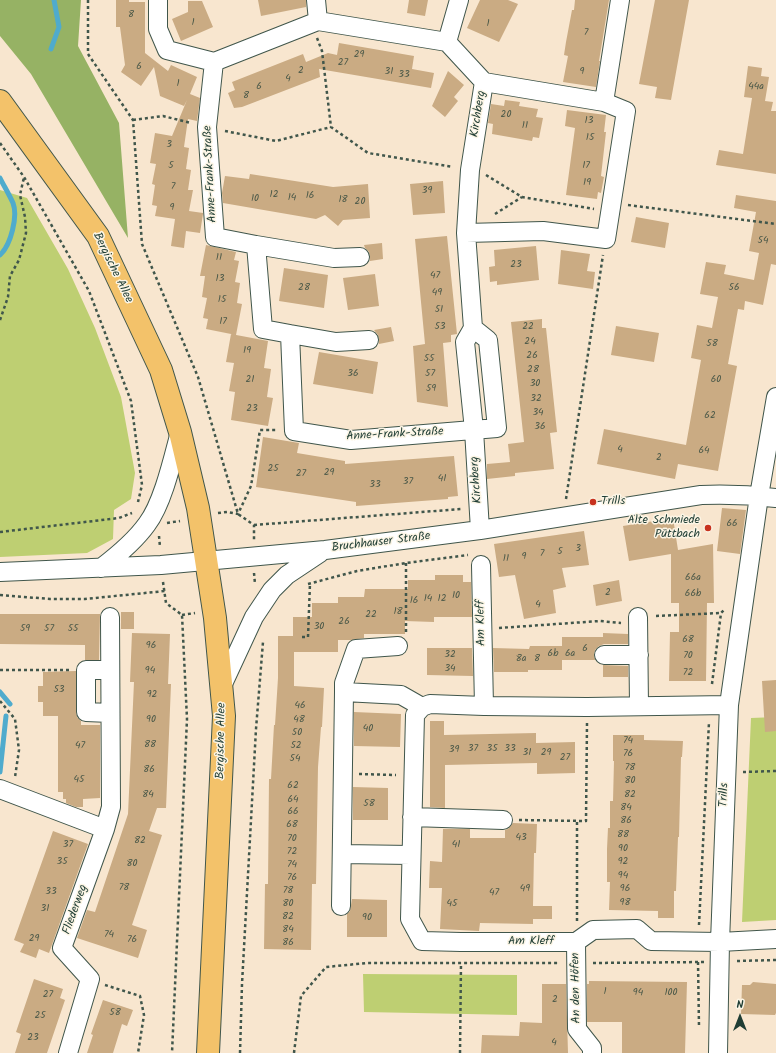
<!DOCTYPE html>
<meta charset="utf-8">
<style>
body{margin:0}
#map{position:relative;width:776px;height:1053px;overflow:hidden;background:#f8e6cf;font-family:Kalam,sans-serif}
canvas{display:block}
.north{position:absolute;left:720px;top:997px;width:40px;height:40px;-webkit-text-stroke:3px #fcf5e5;paint-order:stroke;rotate:0deg;font-size:11px;font-weight:700;line-height:16px;text-align:center;color:#1f3d34}
.north::after{content:'';display:block;margin:auto;width:14px;height:18px;background:#1f3d34;clip-path:polygon(50% 0,100% 100%,50% 72%,0 100%)}
</style>
<div id="map">
<canvas width="776" height="1053"></canvas>
<div class="north">N</div>
</div>
<script>
const context = document.querySelector('canvas').getContext('2d');
context.lineJoin = 'round';
function paint(path, color) {
  context.fillStyle = color;
  context.fill(path, 'evenodd');
}
function trace(path, color, width, dash) {
  context.strokeStyle = color;
  context.lineWidth = width;
  context.lineCap = dash ? 'butt' : 'round';
  context.setLineDash(dash || []);
  context.stroke(path);
}
function write(font, color, halo, rows, align = 'center') {
  context.font = font + ' Kalam,sans-serif';
  context.lineWidth = 3;
  context.setLineDash([]);
  context.textBaseline = 'middle';
  context.strokeStyle = halo;
  context.fillStyle = color;
  for (const [text, x, y, turn = 0] of rows) {
    context.save();
    context.translate(x, y);
    context.rotate((+turn || 0) * Math.PI / 180);
    context.textAlign = isNaN(turn) ? turn : align;
    if (halo) context.strokeText(text, 0, 0);
    context.fillText(text, 0, 0);
    context.restore();
  }
}
const green = new Path2D(`
 M0,190l27,8 41,71 27,59 26,69 14,76 -4,26 -17,11 -1,29 -26,14 -87,4z
 M776,717v203l-34,2 9,-204z
 M363,974l154,1v40l-153,-3z`);
const forest = new Path2D(`
 M0,0h81l-3,46 41,77 9,115 -97,-164 -31,-38z`);
const stream = new Path2D(`
 M51,49l8,-22 -5,-27
 M0,178c4,8 9,16 13,25 5,13 -2,42 -13,52
 M0,692l10,12
 M0,772l6,-56`);
const building = new Path2D(`
 M116,0h13v2h16v51l23,18 3,-6 26,12 -7,17 10,4 -3,23 -9,-2 -4,28 5,1 -3,21 5,1 -3,20h5l-4,21 14,2v1l-3,19 -14,-2 -2,17 -13,-2 4,-27 -20,-3 2,-10 -5,-1 3,-20 -3,-1 4,-20 -6,-1 5,-30 17,3 15,-36 -3,6 -24,-10 -6,-29 -13,19 -20,-14 4,-7 -5,-38h-4z
 M258,0h48v7l-45,9z
 M409,0h19l-3,16 -18,-3z
 M480,0h28l10,4 -19,38 -32,-14z
 M575,0h34l-10,61h1l-4,26 -33,-5 5,-26 -4,-1 2,-13 6,-32h2z
 M655,0h34l-18,100 -16,-2 2,-11 -18,-3z
 M188,1h14l11,26 -32,14 -9,-22 16,-7z
 M339,43l75,13 -2,13 22,4 -3,15 -112,-19 1,8 -78,30 -8,1 -6,-15 7,-3 -3,-8 71,-28 3,8 22,-9 9,2z
 M748,66l14,2 -1,8 8,1 -4,24 8,1 -2,9h5v63l-60,-9 3,-15 24,4 9,-56 -8,-1z
 M448,71l16,14 -10,12 4,4 -13,16 -13,-11z
 M505,100l15,2 -1,4 19,3 -2,8 7,1 -4,20 -6,-1 -1,4 -40,-7 1,-10 -5,-1 3,-19 13,2z
 M567,110l39,5 -2,17h2l-5,44 3,1 -3,16 -3,-1 -1,7 -31,-4 9,-67 -10,-2z
 M250,174l83,13 35,-3 2,34 -27,2 -5,6 -13,-11 -9,4 -93,-16 -1,-10 3,-17 24,3z
 M443,181l2,32 -32,2 -3,-31z
 M736,195l40,6v64l-5,-1 -8,41 -18,-4 -1,9 -6,-1 -10,55 9,2 -19,105 -40,-7 -3,15 -78,-15 7,-35 82,16 15,-85 -10,-2 6,-33 15,3 6,-31 -18,-3 6,-32 20,3 -2,9 30,6 5,-27 -10,-2 7,-39 -22,-4z
 M636,217l33,6 -4,25 -34,-6z
 M447,236l10,98 -6,1v7l-8,1 5,64 -31,-5 -4,-56 12,-2 -10,-105z
 M382,243l1,16 -13,2v-5l-1,-4 -4,-4 -1,-3z
 M206,245l30,7 -2,8 5,1 -4,21 5,1 -3,20 5,1 -6,31 -30,-6 2,-10 -5,-1 4,-20 -5,-1 3,-21h-5z
 M536,246l3,34 -42,5v-4l-7,1 -1,-15 6,-1 -1,-16z
 M561,250l29,4 -3,17 8,1 -2,17 -35,-5z
 M284,268l44,7 -4,33 -45,-7z
 M375,274l4,32 -31,4 -5,-32z
 M542,319v9h4l11,104 -7,1 4,36 -39,4v3l-28,3v-15l23,-2 -2,-18 16,-2 -13,-120z
 M616,326l43,7 -5,29 -43,-7z
 M391,327l3,14 -15,3v-5l-1,-4 -4,-5z
 M231,334l37,7 -4,27 7,1 -4,28 6,1 -5,28 -37,-6 4,-28 -6,-1 5,-28 -8,-1z
 M319,352l59,10 -5,32 -60,-10z
 M263,437l36,6 -2,10 48,8v3l109,-8 4,40 -10,1v2l-92,7v-4l-100,-15z
 M722,508l24,2 -6,44 -23,-3z
 M673,518l5,32 35,-6 1,59h-7l-1,78h-37l1,-49h9v-29h-8v-49l-42,7 -6,-35z
 M584,531l5,34 -27,3 4,19 -13,3 3,23 -32,6 -9,-44 -16,2 -5,-33z
 M435,575h28v7h8l1,35h-38v5l-29,-1v13h-41v4l-13,2h-13v12h-44v34l30,2 -2,39h-1l-3,40 -2,117h-4l-1,66 -47,-1 1,-65h3l1,-105h2l3,-54h1l3,-47v-42h15v-19h19v-14h26v-6h26l1,-8h43v-9h27z
 M619,580l3,21 -26,5 -3,-21z
 M121,612h13v17h-13z
 M0,614h100l-1,46h-14v-15l-85,-1z
 M132,633l38,1 -2,50h3l-5,124h-9l-8,23 13,4 -30,90 15,5 -9,28 -61,-20 10,-28 8,2 33,-98 6,-132h-4z
 M603,633l25,1v10h-24l-5,2 -4,4 -1,5 1,5h-33v10h-34v2h-34l-1,-24 36,1 1,-3h32v-9h41z
 M427,648h45l1,28 -46,-1z
 M603,665l25,1v11h-25z
 M76,671v41l1,5 4,4v4h19v73l-17,1v8h-7l-10,-4v-4h-3v-7h-5v-76h-15v-14h-5v-16h5v-14z
 M776,680v51l-11,1 -3,-51z
 M354,712l47,2 -1,33 -46,-1z
 M430,721h14v14l92,-2v10l39,-1v31l-38,1v-11l-92,2v43l-15,-1z
 M613,735h31v5l39,1 -1,16h-1l-2,80h-1l-2,54h-2v27h-16v-7l-49,-1 1,-28h-3v-33l1,-21h2v-27h3l1,-40h-1z
 M353,787l35,1v32h-35z
 M513,823l24,1 -1,29h-2l-1,53h19v13h-19v5l-53,-1 -1,8 -39,-2 2,-41h-13l1,-27 12,1 1,-33h27v9h35v-8l3,-1z
 M53,831l35,13 -39,109 -10,-4 -3,9 -16,-6 4,-8 -10,-4z
 M352,899l35,1v37h-40v-23l3,-3z
 M34,979l29,10 -3,9 5,2 -18,53h-32l6,-19 -5,-2z
 M589,981l98,1 -2,71h-63v-31h-35v-38h2z
 M753,982l23,2v29l-1,2 -34,-1 1,-29h8z
 M542,984h24l2,69h-87l1,-18 37,1 1,-14 22,1z
 M103,1000l30,10 -6,16 -5,-2 -9,29h-26l6,-18 -2,-1z`);
const path = new Path2D(`
 M88,0v54l45,66 9,124 56,133 40,137 16,11v15
 M317,38l5,13 9,76 37,26 85,14
 M133,120l30,-4 28,7
 M225,131l51,10 55,-14
 M0,143l24,34 65,114 42,110 11,84 -4,17
 M486,175l36,22 72,12
 M628,205l148,19
 M495,214l27,-17
 M0,320l8,-23 2,-21 9,-16 7,-27 -1,-16 -5,-22 4,-18
 M566,499l37,-244
 M218,513l9,-1 11,2 13,-28 9,-56h17
 M167,523l13,-2
 M254,525l207,-16
 M0,532l119,-14 13,-5
 M159,536l1,11
 M254,573l1,11
 M163,582l3,21 16,12 5,104 -15,334
 M308,584l49,-13 49,-8 62,-8
 M0,595l50,4h35l80,-8
 M182,615l13,-2
 M656,616l65,-3
 M499,628l101,-7 21,2
 M406,632v-69
 M302,637h6l2,-54
 M0,670h69
 M712,684l9,-71 3,-3
 M0,701l15,18 4,31 -4,27
 M743,772l33,-1
 M359,774l37,1
 M519,820l67,1 1,-98
 M577,921v-100
 M699,925l10,-203
 M737,961l39,-1
 M698,962l1,65
 M593,963l111,-1
 M105,985l35,11 4,19 -6,38
 M240,1053l2,-69 14,-255 7,-87
 M294,1053l7,-57 25,-29 41,-4h193
 M460,1053l1,-90`);
const minor = new Path2D(`
 M158,0v29l9,21 47,12
 M316,0l2,21 129,21 37,40 -14,88 -4,63 7,95 -8,14 9,88 6,100
 M318,21l-104,41 -7,65 8,110 41,8 7,84 27,5 4,97 57,9 146,-12 -9,-88 -15,-12
 M447,42l12,-42
 M484,82l120,20
 M466,233l77,-2 63,8 20,-128 -22,-9 16,-102
 M256,245l78,13 26,-1
 M290,334l46,8 33,-2
 M481,565l3,141 103,1 142,-2
 M101,568c17,-13 34,-27 46,-44 16,-21 26,-66 33,-92
 M0,572l161,-7 164,-15 155,-20 221,-35c25,-1 50,0 75,3
 M638,617l1,89
 M398,646l-42,3 -12,34v9l57,3 21,12
 M604,655h35
 M110,670h-24v42l24,1
 M222,686l32,-69 18,-27 15,-15 33,-22
 M484,706l-54,-2 -8,3 -7,8 -5,204 12,22 39,1h115l17,-12 44,-1 14,12 69,1 56,-3
 M0,789l105,40
 M412,817l91,3
 M342,854l69,1
 M341,906l3,-214
 M576,942l1,87 15,19v5
 M68,1053l22,-74 -28,-31 43,-119 6,-22 -1,-190
 M718,1053l2,-111 9,-237 30,-209 17,-99`);
const major = new Path2D(`
 M0,101l98,135 63,134 19,62 18,76 17,110 9,98 -16,337`);
const markers = [
 [593,502,4,"#c8321e"],
 [708,528,4,"#c8321e"]
];
const numberNames = [
 ["8",131,15],
 ["1",193,23],
 ["1",488,24],
 ["7",586,33],
 ["29",359,55],
 ["27",343,63],
 ["6",139,67],
 ["2",301,71],
 ["31",389,72],
 ["9",582,72],
 ["33",404,75],
 ["4",288,79],
 ["1",178,84],
 ["6",259,87],
 ["44a",756,87],
 ["8",246,96],
 ["20",506,115],
 ["13",589,121],
 ["11",525,126],
 ["15",590,138],
 ["3",169,145],
 ["5",171,166],
 ["17",586,166],
 ["19",587,183],
 ["7",173,187],
 ["39",427,191],
 ["12",274,195],
 ["16",310,196],
 ["14",292,198],
 ["10",255,199],
 ["18",343,200],
 ["20",360,202],
 ["9",172,208],
 ["54",763,241],
 ["11",219,258],
 ["23",516,265],
 ["47",435,276],
 ["13",220,279],
 ["28",304,288],
 ["56",734,288],
 ["49",437,293],
 ["15",222,300],
 ["51",439,310],
 ["17",223,322],
 ["53",440,327],
 ["22",528,327],
 ["24",530,342],
 ["58",712,344],
 ["19",247,351],
 ["26",532,356],
 ["55",429,359],
 ["28",533,370],
 ["36",353,374],
 ["57",430,374],
 ["21",250,380],
 ["60",716,380],
 ["30",535,384],
 ["59",431,389],
 ["32",536,399],
 ["23",252,409],
 ["34",538,413],
 ["62",710,416],
 ["36",540,427],
 ["4",620,450],
 ["64",704,451],
 ["2",659,458],
 ["25",273,469],
 ["29",329,473],
 ["27",301,474],
 ["41",442,479],
 ["37",408,482],
 ["33",375,485],
 ["66",732,524],
 ["3",578,549],
 ["5",560,552],
 ["7",542,554],
 ["9",524,557],
 ["11",506,559],
 ["66a",693,578],
 ["2",608,593],
 ["66b",693,594],
 ["10",456,596],
 ["14",428,599],
 ["12",442,599],
 ["16",414,601],
 ["4",538,605],
 ["18",398,612],
 ["22",371,615],
 ["26",344,622],
 ["30",319,627],
 ["59",25,629],
 ["57",49,629],
 ["55",73,629],
 ["68",688,640],
 ["96",151,646],
 ["6",585,649],
 ["6b",553,654],
 ["6a",570,654],
 ["32",450,655],
 ["70",688,656],
 ["8a",521,659],
 ["8",537,659],
 ["34",450,669],
 ["94",150,671],
 ["72",688,673],
 ["53",59,690],
 ["92",152,695],
 ["46",300,706],
 ["90",151,720],
 ["48",299,720],
 ["40",368,729],
 ["50",297,733],
 ["74",628,741],
 ["88",150,745],
 ["47",80,746],
 ["52",296,746],
 ["37",473,749],
 ["35",492,749],
 ["33",510,749],
 ["39",454,750],
 ["31",527,753],
 ["29",546,753],
 ["76",628,754],
 ["27",565,758],
 ["54",295,759],
 ["78",630,768],
 ["86",149,770],
 ["45",79,780],
 ["80",630,781],
 ["62",293,786],
 ["84",148,795],
 ["82",630,795],
 ["64",293,800],
 ["58",369,804],
 ["84",626,808],
 ["66",293,812],
 ["86",626,821],
 ["68",292,825],
 ["88",623,835],
 ["43",521,838],
 ["70",292,839],
 ["82",140,841],
 ["37",68,845],
 ["41",456,845],
 ["90",623,849],
 ["72",292,852],
 ["35",62,862],
 ["92",623,862],
 ["80",132,864],
 ["74",292,865],
 ["94",623,876],
 ["76",292,878],
 ["78",124,888],
 ["49",525,889],
 ["96",625,889],
 ["78",288,891],
 ["33",51,892],
 ["47",494,893],
 ["98",625,903],
 ["80",288,904],
 ["45",452,904],
 ["31",45,909],
 ["82",288,917],
 ["90",367,918],
 ["84",288,930],
 ["74",109,935],
 ["29",34,939],
 ["76",132,940],
 ["86",288,943],
 ["1",605,992],
 ["94",638,993],
 ["100",671,993],
 ["27",48,995],
 ["2",555,1000],
 ["58",115,1013],
 ["25",40,1016],
 ["23",33,1038],
 ["4",554,1043]
];
const streetNames = [
 ["Kirchberg",479,114,-81],
 ["Anne-Frank-Straße",211,174,-93],
 ["Bergische Allee",112,268,64],
 ["Anne-Frank-Straße",395,435,-3],
 ["Kirchberg",477,480,-94],
 ["Bruchhauser Straße",381,543,-7],
 ["Am Kleff",482,623,-91],
 ["Bergische Allee",222,741,-89],
 ["Trills",725,795,-88],
 ["Fliederweg",76,910,-70],
 ["Am Kleff",531,942],
 ["An den Höfen",577,988,-91]
];
const poiNames = [
 ["Trills",601,502],
 ["Alte Schmiede",700,521,"right"],
 ["Püttbach",700,535,"right"]
];
paint(green, '#becf72');
paint(forest, '#96b264');
trace(stream, '#4fabcd', 5);
paint(building, '#caab83');
trace(minor, '#40564b', 20);
trace(major, '#40564b', 24);
trace(path, '#40564b', 2.5, [3, 3]);
trace(minor, '#fff', 18);
trace(major, '#f3c26a', 22);
for (const [x, y, r, color] of markers) {
  const dot = new Path2D();
  dot.arc(x, y, r, 0, 2 * Math.PI);
  context.fillStyle = color;
  context.fill(dot);
  trace(dot, '#fcf5e5', 1.5);
}
write('10px', '#4a5848', null, numberNames);
write('12px', '#1f3d34', '#fcf5e5', streetNames);
write('12px', '#1f3d34', '#fcf5e5', poiNames, 'left');
</script>
